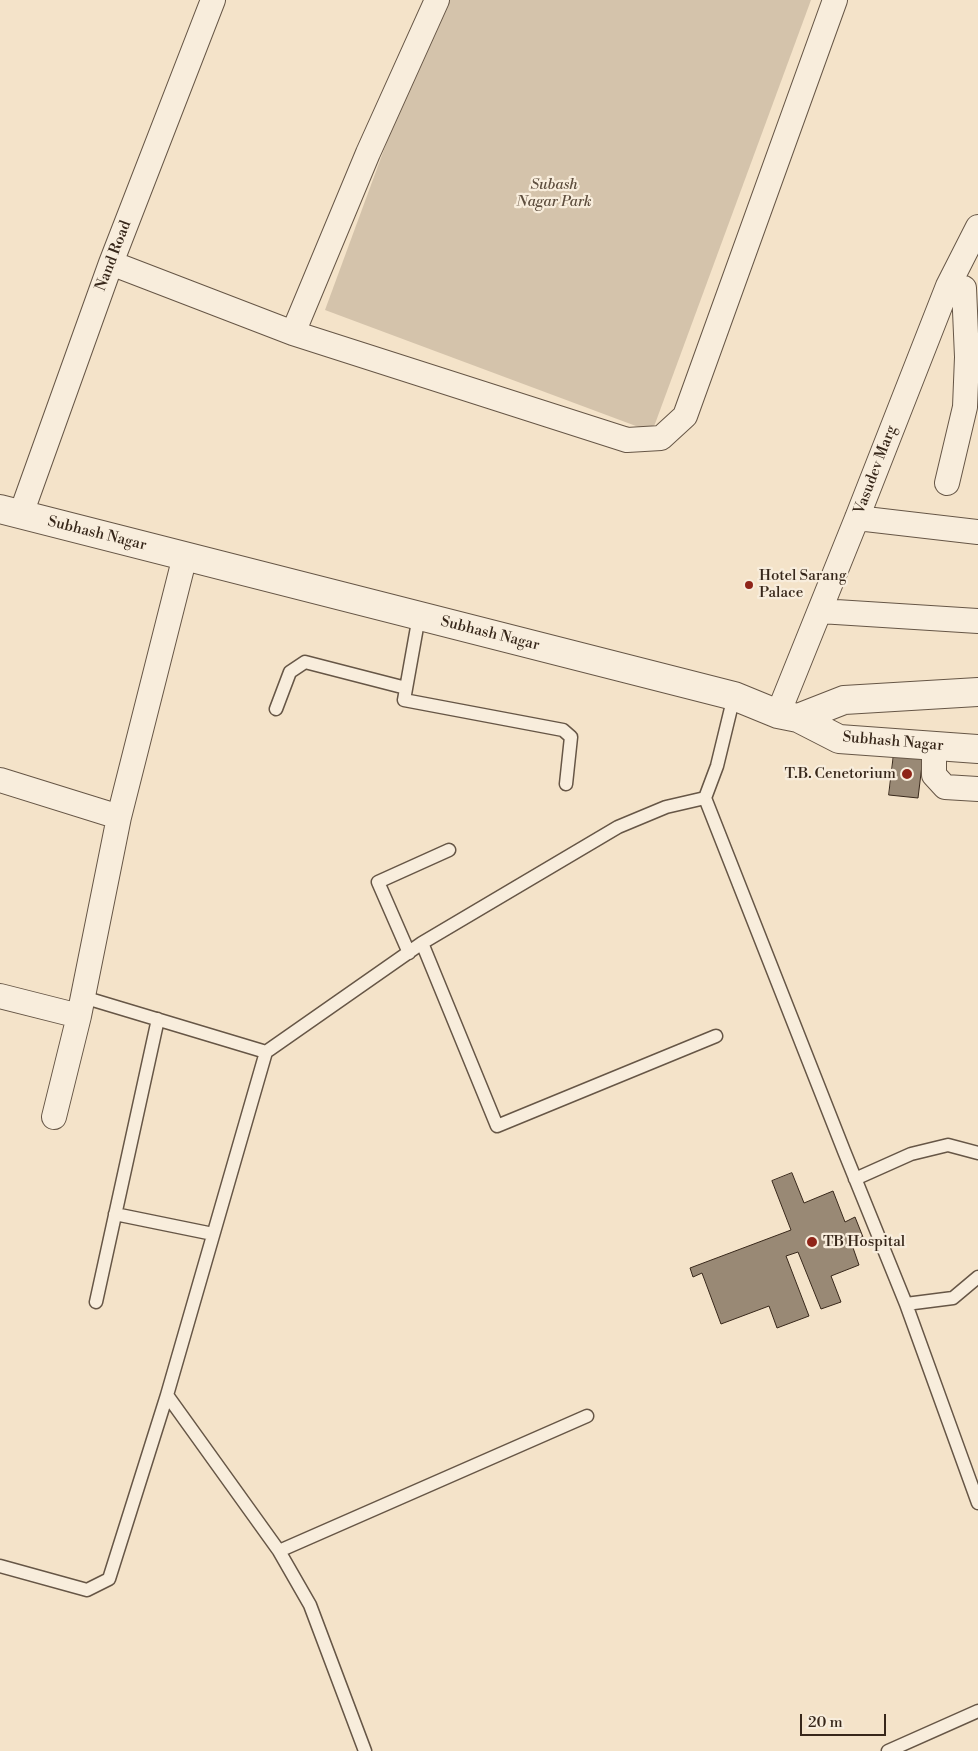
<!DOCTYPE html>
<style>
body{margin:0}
#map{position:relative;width:978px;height:1751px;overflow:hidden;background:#f4e3c9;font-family:"Libre Bodoni",serif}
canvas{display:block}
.scale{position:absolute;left:800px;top:1714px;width:86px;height:22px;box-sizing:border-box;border:2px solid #37271a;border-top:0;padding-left:6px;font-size:15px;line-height:18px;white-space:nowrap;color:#37271a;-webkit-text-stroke:4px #f8eddc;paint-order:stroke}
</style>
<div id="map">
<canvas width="978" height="1751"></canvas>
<div class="scale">20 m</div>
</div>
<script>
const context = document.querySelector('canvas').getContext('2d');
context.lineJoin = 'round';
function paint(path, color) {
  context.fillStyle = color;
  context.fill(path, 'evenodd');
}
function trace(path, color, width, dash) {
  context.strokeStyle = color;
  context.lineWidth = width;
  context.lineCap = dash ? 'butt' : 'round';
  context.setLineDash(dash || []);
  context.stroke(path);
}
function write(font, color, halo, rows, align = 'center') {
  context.font = font + ' "Libre Bodoni",serif';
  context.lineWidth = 4.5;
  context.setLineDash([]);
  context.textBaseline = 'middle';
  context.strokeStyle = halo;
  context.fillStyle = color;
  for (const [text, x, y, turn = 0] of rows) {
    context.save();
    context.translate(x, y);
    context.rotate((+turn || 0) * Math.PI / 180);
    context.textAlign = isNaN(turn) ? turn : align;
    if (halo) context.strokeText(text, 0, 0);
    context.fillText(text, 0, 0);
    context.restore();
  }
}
const green = new Path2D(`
 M439,0h372l-159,432 -327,-122z`);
const building = new Path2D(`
 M894,753l29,4 -5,41 -29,-3z
 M792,1173l12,30 29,-12 12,31 10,-5 8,20 -12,5 8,23 -28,11 10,26 -20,7 -23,-57 -12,4 23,60 -32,12 -8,-22 -48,18 -19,-51 -9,4 -3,-9 101,-38 -19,-49z`);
const service = new Path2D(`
 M419,616l-15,84 159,30 8,7 -5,47
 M734,696l-17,70 -12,32 139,353 62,153 72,199
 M276,709l14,-37 15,-10 101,26
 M422,943l75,183 219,-90
 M409,953l-31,-71 71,-32
 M83,997l183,55
 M855,1179l56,-25 37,-9 30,8
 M115,1214l98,20
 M96,1302l62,-283
 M906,1304l47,-6 25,-21
 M167,1395l99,-343 156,-109 196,-116 48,-20 39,-9
 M279,1551l308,-135
 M0,1566l87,24 22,-11 58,-184 112,156 31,54 55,146
 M888,1751l90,-40`);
const minor = new Path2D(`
 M111,263l182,70 334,107 34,-2 24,-22 150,-416
 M293,333l75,-180 69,-153
 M947,483l18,-76 2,-50 -3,-69
 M21,514l90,-251 102,-263
 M857,518l121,14
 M820,611l158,10
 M778,714l79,-196 91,-232 30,-59
 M934,746v29l11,12 33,2
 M0,780l119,37 -40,199 -25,101
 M119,817l66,-261
 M0,996l79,20`);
const tertiary = new Path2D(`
 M0,509l734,187 44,18 20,4 41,21 139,10
 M798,718l46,-18 134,-8`);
const markers = [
 [749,585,5,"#8f2418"],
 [907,774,6,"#8f2418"],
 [812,1242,6,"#8f2418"]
];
const parkNames = [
 ["Subash",554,185],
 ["Nagar Park",554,202]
];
const streetNames = [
 ["Nand Road",114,256,-69],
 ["Vasudev Marg",876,470,-69],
 ["Subhash Nagar",97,534,14],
 ["Subhash Nagar",490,634,14],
 ["Subhash Nagar",893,742,5]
];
const poiNames = [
 ["Hotel Sarang",759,576],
 ["Palace",759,593],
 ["T.B. Cenetorium",896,774,"right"],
 ["TB Hospital",823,1242]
];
paint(green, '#d4c3ab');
paint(building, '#998975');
trace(building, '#37271a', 1);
trace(service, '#665646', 15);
trace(minor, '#665646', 26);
trace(tertiary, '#665646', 30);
trace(service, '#f8eddc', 12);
trace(minor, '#f8eddc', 24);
trace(tertiary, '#f8eddc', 28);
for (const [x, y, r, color] of markers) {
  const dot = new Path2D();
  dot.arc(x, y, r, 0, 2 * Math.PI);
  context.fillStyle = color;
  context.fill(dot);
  trace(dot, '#f8eddc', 2);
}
write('italic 15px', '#5e4e3e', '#f8eddc', parkNames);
write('15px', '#37271a', '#f8eddc', streetNames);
write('15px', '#37271a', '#f8eddc', poiNames, 'left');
</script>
